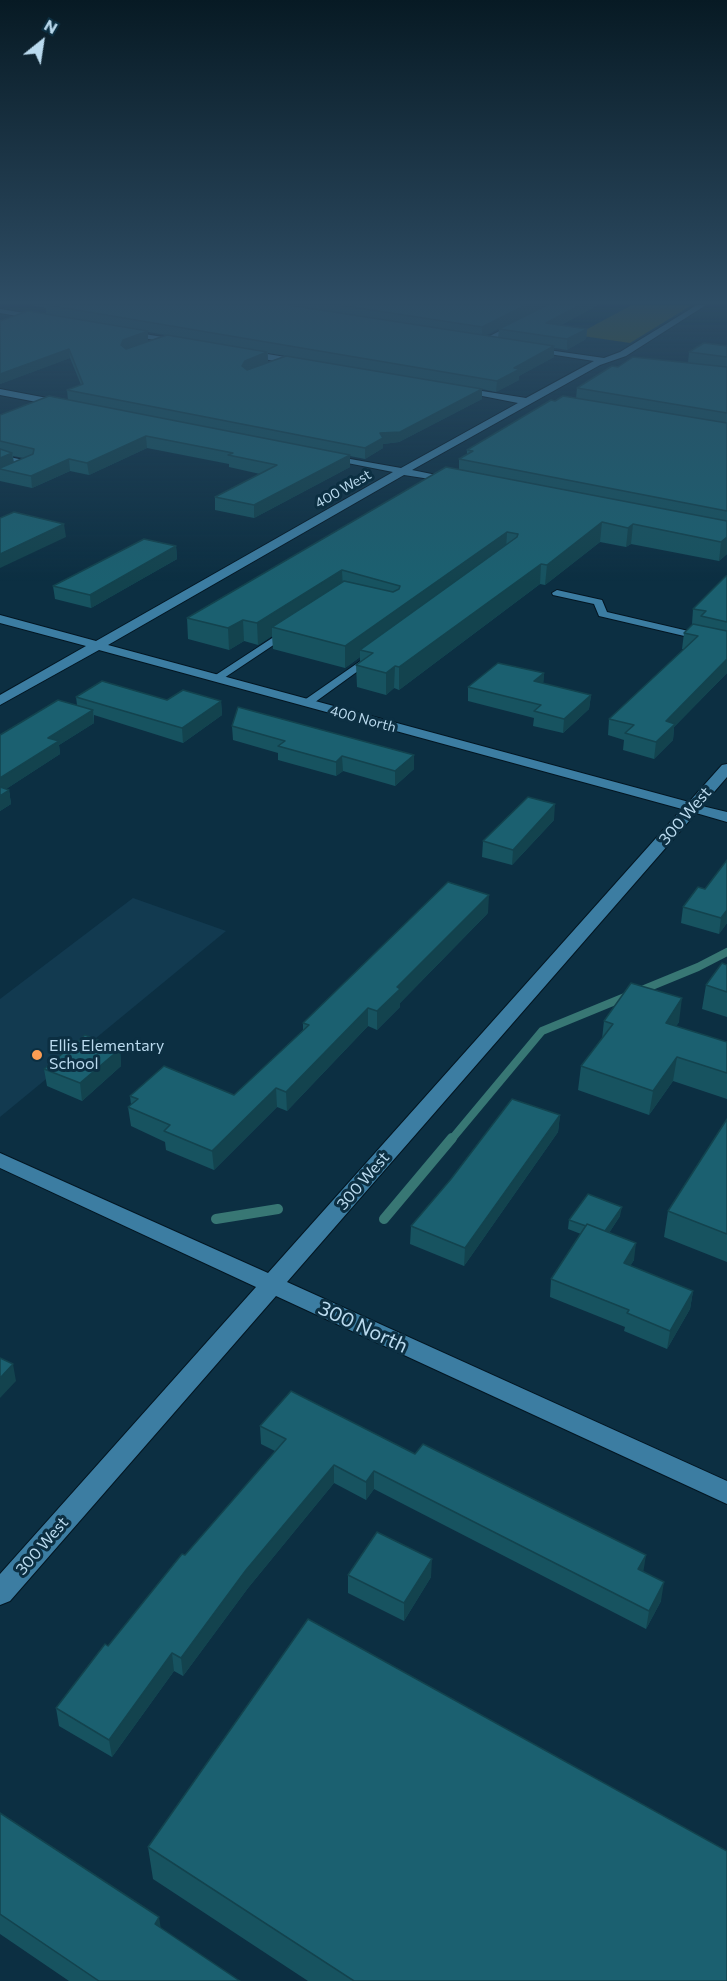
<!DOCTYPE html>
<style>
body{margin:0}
#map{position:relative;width:727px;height:1981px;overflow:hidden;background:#0c2f42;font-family:Commissioner,sans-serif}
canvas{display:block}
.north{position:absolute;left:12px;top:12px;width:60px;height:60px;-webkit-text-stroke:4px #0c2f42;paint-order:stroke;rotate:30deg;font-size:16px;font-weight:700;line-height:24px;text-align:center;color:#badaee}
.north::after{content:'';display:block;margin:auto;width:21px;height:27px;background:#badaee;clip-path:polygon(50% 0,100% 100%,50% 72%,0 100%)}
</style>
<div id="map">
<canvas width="727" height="1981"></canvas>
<div class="north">N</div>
</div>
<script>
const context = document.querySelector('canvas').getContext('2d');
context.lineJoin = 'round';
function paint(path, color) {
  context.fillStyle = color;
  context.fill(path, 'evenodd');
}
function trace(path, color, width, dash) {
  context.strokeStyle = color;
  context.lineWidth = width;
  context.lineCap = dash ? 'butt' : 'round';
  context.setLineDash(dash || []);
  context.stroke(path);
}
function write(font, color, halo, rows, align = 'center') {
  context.font = font + ' Commissioner,sans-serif';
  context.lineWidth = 6;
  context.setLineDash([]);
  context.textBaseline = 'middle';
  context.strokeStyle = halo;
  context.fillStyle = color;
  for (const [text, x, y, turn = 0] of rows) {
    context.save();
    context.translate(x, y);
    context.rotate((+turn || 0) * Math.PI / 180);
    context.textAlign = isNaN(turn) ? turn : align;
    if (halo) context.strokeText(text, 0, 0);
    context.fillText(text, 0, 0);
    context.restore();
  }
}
const built = new Path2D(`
 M133,898l93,33 -226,186v-118z`);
const green = new Path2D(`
 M632,305h60l-62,38 -54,-8z`);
const streamFar1 = new Path2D(`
 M451,1140l91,-109 156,-64 29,-15`);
const stream = new Path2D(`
 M216,1219l62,-10
 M384,1219l68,-81`);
const lane = new Path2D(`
 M0,455l33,7 1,2 -34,15v-6l21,-9 -21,-5z
 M557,590l45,10 5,12 120,28v6l-128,-30 -5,-12 -41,-9 -1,-2z
 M289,627l5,3 -1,2 -72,48 -4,1 -6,-3z
 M372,653l4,1v4l-65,47h-8v-4z`);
const street = new Path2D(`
 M551,305h10l-76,39 -7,-2z
 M697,305h9l-80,51 -26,9 -188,105 44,9v4l-52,-8 -296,170 581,157 33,-37 5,-1v13l-25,29 25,6v10l-31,-9 -409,469 440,199v23l-451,-208 -266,305 -10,4v-31l256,-287 -256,-119v-15l268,120 414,-464 -583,-159 -99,55v-10l86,-49 -86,-23v-8l96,26 297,-169 -71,-14v-4l79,14 117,-65 -61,-12v-4l69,11 68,-37 -64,-10h-3v-4l77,11 16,-6z
 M0,309l42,7 4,2 -4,2 -42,-7z
 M126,331l55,9 4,2 -4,2 -58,-9 -1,-2z
 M244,350l59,10 4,3 -4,3 -62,-11v-4z
 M0,389l63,12 5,3 -5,3 -63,-12z`);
const wall = new Path2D(`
 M30,305h516l-62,31 14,2 1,-9 99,-24 -37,20 26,4 -1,10 -19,11 -13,-2v9l-35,19v4l-23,12 -14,-3v10l-83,43 -16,2v4l-18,11 -15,-3v11l-96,51 -39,-8v-13l45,-23 -31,-7v-3l-82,-16 -58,27 -19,-4 -38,17 -32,-7v-66l68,-15 -1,-10 14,-5 -11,-27 -70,26v-63l46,-7v-6zM148,332l18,3 -18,6zM268,353l18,3 -18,6zM13,456l11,2 -10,5z
 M727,346v208l-8,7 -88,-17 -5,3 -26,-5 -55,43 -5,-1 -141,106 -5,-2 -8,7 -29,-8 -1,-22 4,-3v-5l-15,11 -72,-19 -1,-13 -14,9 -14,-4 -15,9 -41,-11 -1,-21 272,-148v-11l8,-4v-5l88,-49 21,-3 1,-10 41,-21 70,-4 1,-11z
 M176,546l1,13 -86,49 -36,-9 -2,-13z
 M727,576v97l-53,54 -1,13 -19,19 -31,-9 1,-10 -16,-5 1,-16 75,-70h-2l2,-16 9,-9h-1l1,-15z
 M544,673l-1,11 48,11 -2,14 -26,24 -30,-7 1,-8 -66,-17v-14z
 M76,697l91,3 54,1 1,14 -39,28 -89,-28v8l-35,22 1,9 -54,35 3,1 2,14 -11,7v-76l77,-30z
 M232,726l182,43 -19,17 -52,-15 -7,5 -58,-16v-7l-45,-13z
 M554,820l-42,45 -30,-8 1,-16z
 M727,860v63l-8,11 -38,-11 2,-16 22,-18z
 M488,913l-88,90v4l-23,23 -9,-4 -81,85 -10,-4 -63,63 -48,-20 -1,-8 -34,-16 -3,-19 3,-2 -1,-9 104,-1 69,-65v-7z
 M727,965v52l-25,-8 4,-24z
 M604,1021l75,1 -3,4 51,16v57l-54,-18 -24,34 -71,-25 3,-24 21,-27z
 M120,1049l1,17 -39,35 -35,-15 -3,-17z
 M560,1115l-2,17 -94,134 -54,-22 1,-18z
 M727,1119v143l-63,-25 4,-26z
 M620,1216l-11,17 25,27 -4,6 63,25 -3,18 -23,40 -43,-18 1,-4 -75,-30 1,-18 30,-45 -13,-5 1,-9z
 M260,1426l383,146 18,29 -15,28 -272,-140 -8,11 -32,-17 -86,105 -65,88 -9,-5 -62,86 -53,-31 -3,-18 129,-153 90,-104 -14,-7z
 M348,1575l83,2 -27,44 -56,-28z
 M0,1813l161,115 79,53h-171l-69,-47z
 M148,1847l579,134h-419l-155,-102z`);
const shadedWall = new Path2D(`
 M526,305h20l-64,32v-10z
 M580,305h18l-53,28 1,-10z
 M587,329l-1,10 -19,11v-11z
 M148,331v10l-24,9 -3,-5 2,-5z
 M554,346v11l-35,19v4l-23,12 1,-11 17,-13z
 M69,349l1,9 -70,26v-10z
 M267,352l1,10 -23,9 -3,-5 3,-5z
 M482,389v10l-83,43 -16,2v4l-18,11v-11l15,-15z
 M146,436l1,12 -58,27 -2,-12z
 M12,453l2,12 -14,4v-11z
 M350,455v12l-96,51v-13z
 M69,459l1,12 -38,17 -1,-12z
 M602,522l-2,20 -55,43 2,-20z
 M64,524l2,13 -66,31v-14z
 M633,524l-2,20 -5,3 2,-19z
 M507,532l-1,19 -146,99v7l-15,11v-22z
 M727,537v17l-8,7 2,-19z
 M176,546l1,13 -86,49 -1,-13z
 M541,564l-1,20 -141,106v-23z
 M342,570l1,21 -71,36v9l-14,9 -1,-22z
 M243,620l1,21 -15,9 -1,-22z
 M727,659v14l-53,54 -1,13 -19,19 2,-17 10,-21z
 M395,666l-1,22 -8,7v-22z
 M544,673l-1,14 -9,-6z
 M591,695l-2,14 -26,24 1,-14z
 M221,701l1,14 -39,28 -1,-15z
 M93,710l1,13 -35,22 1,9 -60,39v-15l48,-40z
 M414,755v14l-19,17v-15z
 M342,756l1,15 -7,5v-14z
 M9,790l2,14 -11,7v-15z
 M555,804l-1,16 -42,45 1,-15z
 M489,895l-1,18 -88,90v4l-23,23v-19l20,-24z
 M727,910v13l-8,11 2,-16z
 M682,998l-3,24 -16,25 3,-24z
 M368,1008v18l-81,85 -1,-19z
 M120,1049l1,17 -39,35 -2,-18z
 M677,1057l-4,24 -24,34 4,-24z
 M276,1088l1,19 -63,63 -2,-19z
 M560,1115l-2,17 -94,134 1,-18z
 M622,1207l-2,9 -17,26 1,-9z
 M636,1243l-2,17 -13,21 3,-18z
 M693,1291l-3,18 -23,40 3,-18z
 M13,1364l3,17 -16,17v-20z
 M334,1465v18l-86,105 -65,88 -2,-18 65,-88z
 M374,1471v18l-8,11v-18z
 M646,1555l-3,19 -5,-5z
 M432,1559l-1,18 -27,44v-18z
 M664,1582l-3,19 -15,28 3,-18z
 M172,1653l2,18 -62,86 -3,-17z
 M159,1917l4,24 -8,-17z`);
const building = new Path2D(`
 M47,305h241l266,41 -40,22 6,1 -23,12z
 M339,305h187l-44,22z
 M547,305h33l-34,18 41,6 -20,10 -68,-10z
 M28,311l120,20 -25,9 -2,5 5,4 41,-14 100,17 -22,9 -3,5 5,4 39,-14 196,33 -82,43 -20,1 3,5 -18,10 -298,-58 16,-6 -14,-35 -69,25v-53z
 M704,343l23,3v11l-38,-5z
 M633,357l94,10v46l-150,-25 35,-22 6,1z
 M49,396l301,59 -96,50 -39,-8 62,-32 -49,-10 5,-2 -87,-17 -59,27 -18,-4 -38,17 -31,-7v-1l33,-14 1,-5 -34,-8v-26z
 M563,396l164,27v88l-268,-52 14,-8 -6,-1 84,-50 4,1z
 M0,449l12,4 -12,5z
 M446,467l281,54v16l-6,5 -88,-18 -5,4 -26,-6 -55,43 -6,-1 -142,103 -4,-1 -9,7 -30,-8 17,-12 -13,-3 157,-113 1,-3 -11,-2 -162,114 -73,-19 72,-46 49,11 6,-3 1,-3 -58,-16 -85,53 -14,-3 -15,8 -41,-10z
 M14,512l50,12 -64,30v-36z
 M144,539l32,7 -86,49 -37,-9z
 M726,576h1v46l-26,-6 5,-5 -13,-2z
 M693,624l34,7v28l-61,62 9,3 -19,18 -31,-9 9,-8 -25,-6 89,-83 -14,-3z
 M498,663l46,10 -10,8 57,14 -27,24 -30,-8 7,-6 -73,-18z
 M102,681l65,19 16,-10 38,11 -39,27 -106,-31z
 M58,700l35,10 -45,28 11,3 -59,37v-43z
 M238,707l176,48 -19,16 -53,-15 -6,6 -58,-16 7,-5 -53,-15z
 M0,787l9,3 -9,6z
 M528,797l27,7 -42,46 -30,-9z
 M727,860v50l-6,8 -38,-11 15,-20 7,2z
 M448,882l41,13 -92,92 3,2 -23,22 -9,-3 -82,84 -10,-4 -64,63 -48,-20 6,-6 -42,-18 10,-8 -8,-3 34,-30 70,29 75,-70 -6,-2z
 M722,963l5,2v27l-21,-7z
 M631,983l51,15 -16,25 61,19v31l-50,-16 -24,34 -72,-25 32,-42 -9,-3z
 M85,1035l35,14 -40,34 -36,-14z
 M512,1099l48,16 -95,133 -54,-22 40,-47z
 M727,1119v115l-59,-23z
 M588,1194l34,13 -17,24 -18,-7 -1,2 -17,-6z
 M587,1224l49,19 -12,20 69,28 -23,40 -43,-18 2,-3 -78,-31z
 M0,1358l13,6 -13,14z
 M291,1391l124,63 8,-10 223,111 -8,14 26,13 -15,29 -275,-140 -8,11 -32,-17 -88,105 -65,88 -9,-5 -63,87 -53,-32 49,-64 3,2 74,-92 3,1 101,-116 -26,-13z
 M377,1532l55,27 -28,44 -56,-28z
 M308,1619l419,232v130h-373l-206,-134z
 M0,1813l159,104 -4,7 85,57h-141l-99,-67z`);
const markers = [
 [37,1055,6,"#fc9d53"]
];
const farStreetnames = [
 ["400 West",343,489,-30],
 ["400 North",363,719,15]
];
const streetNames = [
 ["300 West",685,816,-49],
 ["300 West",363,1181,-49],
 ["300 West",42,1546,-49]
];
const poiNames = [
 ["Ellis Elementary",49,1046],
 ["School",49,1064]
];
const nearStreetnames = [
 ["300 North",363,1327,25]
];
paint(built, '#123a50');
paint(green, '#4f5718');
trace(streamFar1, '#387774', 8);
trace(stream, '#387774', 10);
trace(lane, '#031622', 2);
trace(street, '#031622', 2);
paint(lane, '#3c7da2');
paint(street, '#3c7da2');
paint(wall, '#175360');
paint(shadedWall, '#13434e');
paint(building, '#1b6070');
trace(building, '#13434e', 1.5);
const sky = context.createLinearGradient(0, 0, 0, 582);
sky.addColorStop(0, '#071a24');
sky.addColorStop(0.52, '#2e4d65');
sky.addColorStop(1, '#2e4d6500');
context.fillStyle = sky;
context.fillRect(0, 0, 727, 582);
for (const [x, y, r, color] of markers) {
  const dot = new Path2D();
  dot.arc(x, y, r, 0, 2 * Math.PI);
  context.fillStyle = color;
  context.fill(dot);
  trace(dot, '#0c2f42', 2);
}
write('14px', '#badaee', '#0c2f42', farStreetnames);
write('16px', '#badaee', '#0c2f42', streetNames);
write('16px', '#badaee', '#0c2f42', poiNames, 'left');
write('20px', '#badaee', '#0c2f42', nearStreetnames);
</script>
